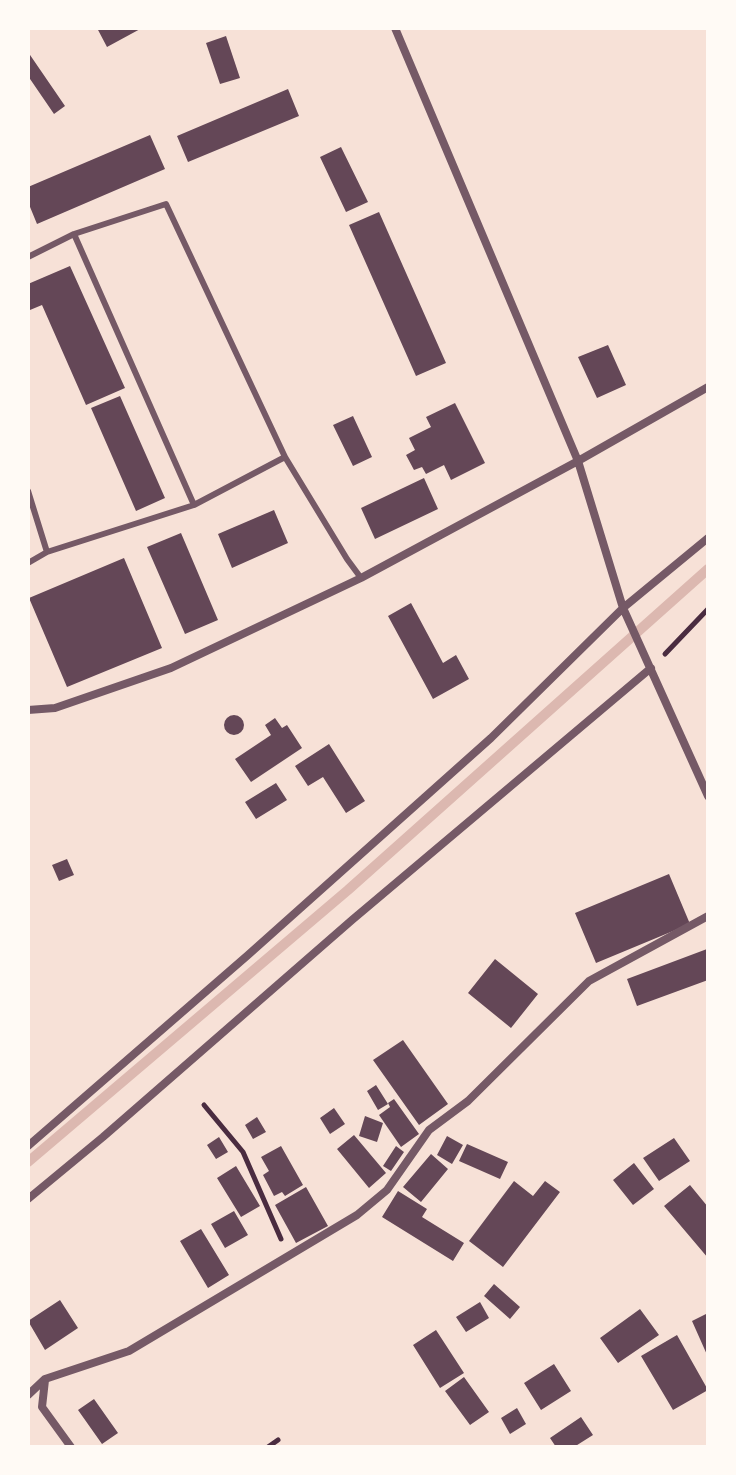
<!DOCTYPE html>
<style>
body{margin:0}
#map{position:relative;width:736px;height:1475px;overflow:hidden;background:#f7e1d7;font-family:Mulish,sans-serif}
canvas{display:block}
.frame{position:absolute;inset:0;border:30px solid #fffaf5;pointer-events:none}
</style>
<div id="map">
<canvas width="736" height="1475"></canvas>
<div class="frame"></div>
</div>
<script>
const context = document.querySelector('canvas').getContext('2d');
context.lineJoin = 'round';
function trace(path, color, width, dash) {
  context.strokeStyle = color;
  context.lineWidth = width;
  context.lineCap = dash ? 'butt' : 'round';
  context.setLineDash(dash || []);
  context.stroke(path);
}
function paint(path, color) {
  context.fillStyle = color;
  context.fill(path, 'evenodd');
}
const stream = new Path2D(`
 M28,1162l320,-272 360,-321`);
const building = new Path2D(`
 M97,28h45l-35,19z
 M226,36l14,42 -20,6 -14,-41z
 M28,52l37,54 -11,8 -26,-38z
 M288,89l11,27 -111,46 -11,-26z
 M150,135l15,34 -128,55 -9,-22v-15z
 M341,147l27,55 -22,10 -26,-55z
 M379,212l67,151 -30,13 -67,-151z
 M70,266l55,122 -39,17 -44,-100 -12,5 -2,-5v-21z
 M608,345l18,40 -29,13 -19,-41z
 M120,396l45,102 -29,13 -45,-103z
 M455,403l30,60 -34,17 -7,-15 -18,9 -4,-7 -8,3 -8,-15 9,-5 -6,-12 22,-11 -5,-10z
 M353,416l19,41 -19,9 -20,-41z
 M424,478l14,31 -63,30 -14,-31z
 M274,510l14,33 -56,25 -14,-34z
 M181,533l37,87 -33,14 -38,-87z
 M124,558l38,90 -95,39 -38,-89z
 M411,603l32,60 13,-8 13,24 -36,20 -45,-83z
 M224 725a10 10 0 1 1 20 0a10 10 0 1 1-20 0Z
 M275,718l7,10 5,-3 15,23 -51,34 -16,-23 36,-24 -6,-10z
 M329,744l36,57 -19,12 -23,-36 -15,9 -13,-20z
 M276,783l11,17 -31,19 -11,-17z
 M67,859l7,16 -15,6 -7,-16z
 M669,874l21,50 -94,39 -21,-50z
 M707,949l1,31 -71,26 -10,-27z
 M495,959l43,35 -27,34 -43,-35z
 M403,1040l45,64 -29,21 -46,-65z
 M376,1085l12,19 -10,6 -11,-19z
 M394,1099l25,35 -18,13 -22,-32 11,-8 -2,-4z
 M334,1108l11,16 -15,10 -10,-16z
 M365,1116l18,7 -6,19 -18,-6z
 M257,1117l9,15 -13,7 -8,-14z
 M354,1135l32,38 -17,15 -32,-39z
 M447,1136l16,9 -11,19 -15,-9z
 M219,1137l9,15 -12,7 -9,-14z
 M674,1138l16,23 -31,20 -16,-23z
 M467,1144l41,18 -8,17 -41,-18z
 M281,1146l22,39 -18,11 -3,-4 -8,4 -11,-21 6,-4 -8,-14z
 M396,1146l8,6 -13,19 -8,-5z
 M431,1154l17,15 -27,33 -18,-15z
 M634,1163l20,26 -21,16 -20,-25z
 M236,1166l24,40 -19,11 -24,-39z
 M514,1181l19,15 12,-15 15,11 -57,75 -34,-26z
 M690,1185l18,22v51l-44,-52z
 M306,1187l22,39 -32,17 -21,-38z
 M398,1191l29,18 -5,8 42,26 -11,18 -71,-44z
 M234,1211l14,24 -23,13 -14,-24z
 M201,1229l28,46 -21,13 -28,-47z
 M494,1284l26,23 -10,12 -26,-23z
 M60,1300l18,28 -33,22 -17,-29z
 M480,1302l9,16 -23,14 -10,-15z
 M640,1309l19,26 -41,28 -18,-25z
 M708,1313v44l-16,-36z
 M436,1330l28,43 -24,15 -27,-43z
 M677,1335l31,55 -35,20 -32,-54z
 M554,1364l17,27 -30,19 -17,-27z
 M464,1377l25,35 -19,13 -25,-34z
 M94,1399l24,34 -16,11 -24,-34z
 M517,1408l9,16 -16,10 -9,-16z
 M581,1417l12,18 -19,12h-18l-6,-9z`);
const path = new Path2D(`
 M665,654l43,-45
 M204,1105l39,47 38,87
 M268,1447l10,-7`);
const service = new Path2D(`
 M74,234l120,271
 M28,257l46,-23 92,-30 119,253 62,102 14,19
 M28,491l19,61
 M28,563l19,-11 147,-47 91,-48`);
const minor = new Path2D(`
 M395,28l183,433 45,147 85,188
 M28,710l27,-2 116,-40 190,-90 217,-117 130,-74
 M28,1146l220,-191 243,-217 132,-130 85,-70
 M28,1199l75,-62 249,-217 299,-252
 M45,1380l-3,27 29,40
 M28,1395l17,-16 84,-28 228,-136 30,-25 42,-60 39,-29 121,-120 119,-65`);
trace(stream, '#dcb8b0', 10);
paint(building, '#644757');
trace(path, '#4a2c40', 5);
trace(service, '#755966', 6);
trace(minor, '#755966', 8);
</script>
